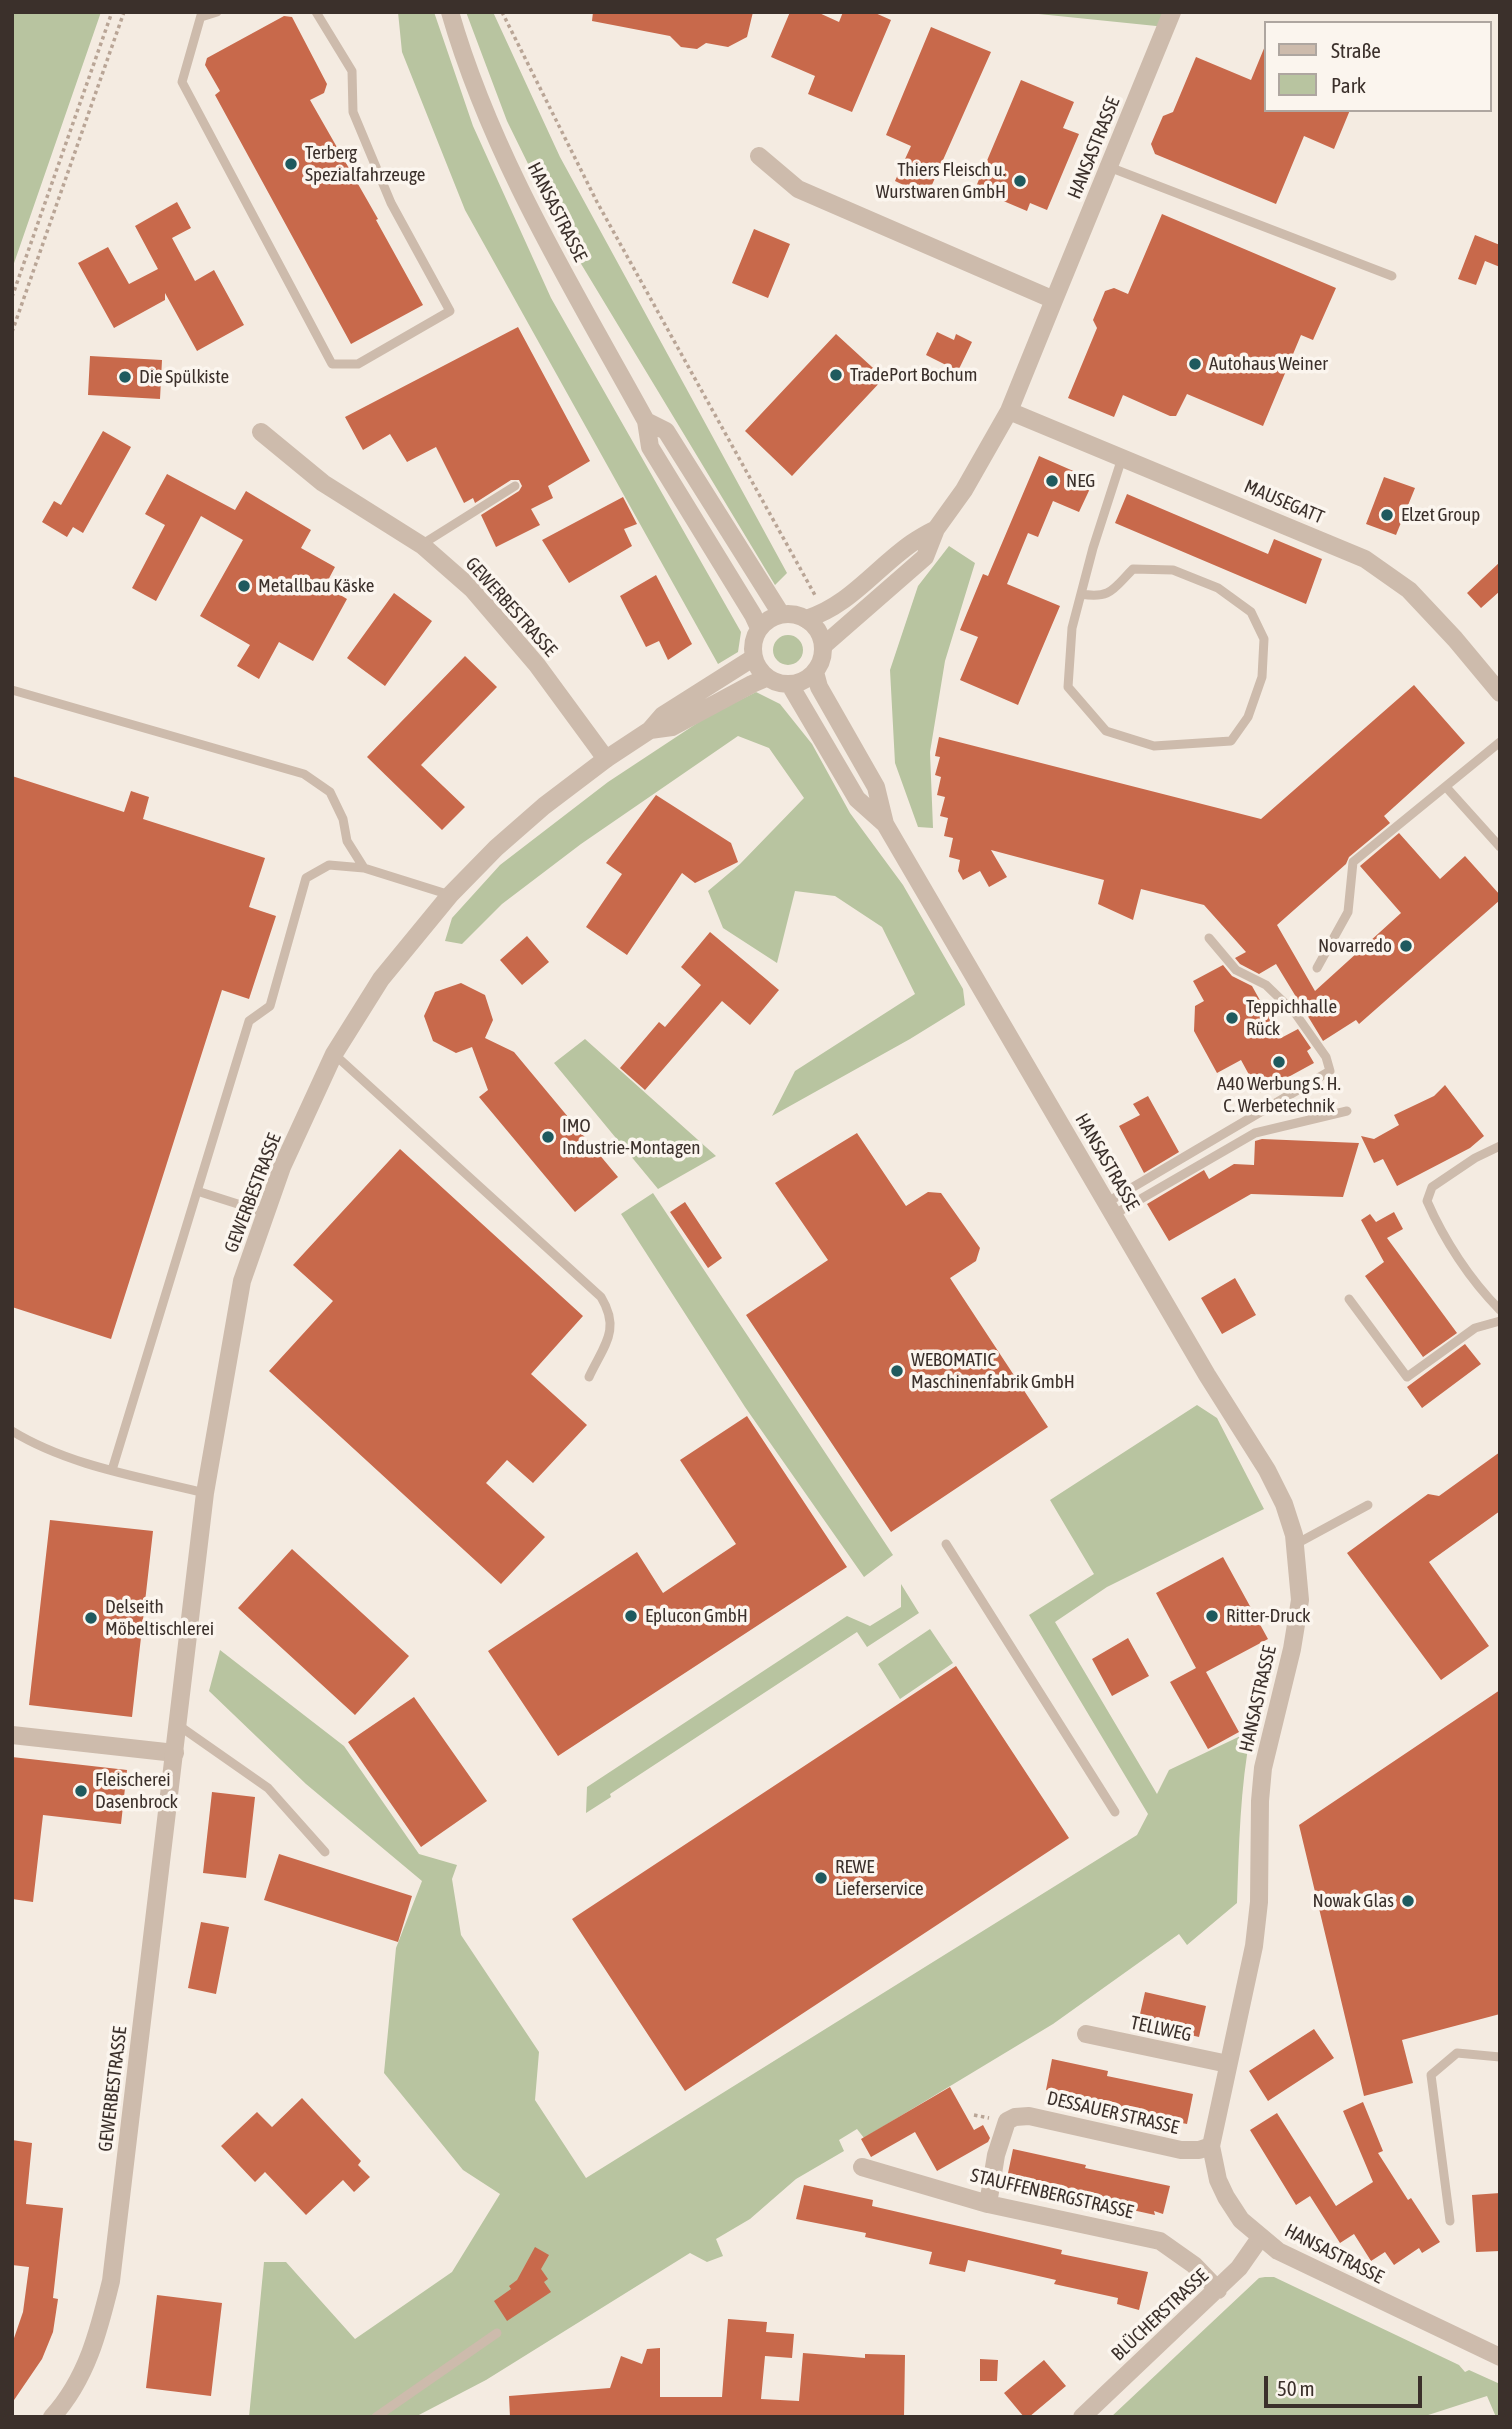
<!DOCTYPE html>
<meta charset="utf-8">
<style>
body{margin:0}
#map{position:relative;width:1512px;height:2429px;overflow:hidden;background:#f4ebe1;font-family:"Asap Condensed",sans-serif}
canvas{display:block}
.frame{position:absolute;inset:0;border:14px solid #3b302b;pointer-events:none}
.legend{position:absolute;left:1264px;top:21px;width:228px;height:91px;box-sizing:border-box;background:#fbf5ee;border:2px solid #aea6a0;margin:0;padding:9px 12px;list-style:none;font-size:21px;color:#3b302b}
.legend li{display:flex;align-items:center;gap:14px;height:35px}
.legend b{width:35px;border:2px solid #aea6a0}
.scale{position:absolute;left:1264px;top:2376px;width:158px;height:32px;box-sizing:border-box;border:4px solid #3b302b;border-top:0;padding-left:9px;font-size:21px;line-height:24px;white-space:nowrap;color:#3b302b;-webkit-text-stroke:5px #fbf5ee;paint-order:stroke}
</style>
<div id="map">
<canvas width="1512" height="2429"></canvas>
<div class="frame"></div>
<ul class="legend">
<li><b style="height:9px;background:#cdbbac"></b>Straße</li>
<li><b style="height:19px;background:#b8c4a0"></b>Park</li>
</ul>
<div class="scale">50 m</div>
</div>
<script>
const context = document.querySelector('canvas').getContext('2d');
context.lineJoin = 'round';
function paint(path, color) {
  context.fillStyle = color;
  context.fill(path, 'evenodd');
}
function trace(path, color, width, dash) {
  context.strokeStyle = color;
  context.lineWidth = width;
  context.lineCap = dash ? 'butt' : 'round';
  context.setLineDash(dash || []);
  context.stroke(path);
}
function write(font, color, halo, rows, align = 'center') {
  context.font = font + ' "Asap Condensed",sans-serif';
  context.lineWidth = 7;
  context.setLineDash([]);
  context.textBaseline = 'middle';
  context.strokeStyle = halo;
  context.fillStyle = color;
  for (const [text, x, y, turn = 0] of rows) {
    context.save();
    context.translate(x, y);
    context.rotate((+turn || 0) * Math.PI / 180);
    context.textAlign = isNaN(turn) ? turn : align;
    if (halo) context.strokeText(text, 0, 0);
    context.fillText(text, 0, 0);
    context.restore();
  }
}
const green = new Path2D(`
 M12,12h89l-89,257z
 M398,12h36l39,114 78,172 190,334 -3,20 -20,12 -253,-454 -63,-158z
 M466,12h27l67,145 227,416 -12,12 -215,-356 -53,-108z
 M1019,12h151l-4,15z
 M949,546l26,17 -30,98 -15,91 3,76 -15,-1 -23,-64 -5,-93 28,-84z
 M773 650a15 15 0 1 1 30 0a15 15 0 1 1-30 0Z
 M756,692l24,12 32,40 38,69 53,72 60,104 2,16 -55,34 -138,77 23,-45 120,-77 -33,-67 -47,-31 -40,-5 -18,72 -54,-35 -15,-37 32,-27 64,-66 -35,-50 -31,-12 -157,108 -79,60 -40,40 -17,-3 7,-23 48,-53 108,-83 100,-66z
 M585,1039l131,117 -58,33 -104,-126z
 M653,1193l240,362 -29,22 -119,-170 -124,-193z
 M1197,1405l20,13 47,91 -157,78 -52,35 102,172 12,-24 82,-39c-11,57 -12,114 -14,172l-50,42 -8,-11 -126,90 -189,114 -7,-9 -18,11 5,11 -48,28 -46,40 -34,20 7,17 -16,6 -17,-9 -204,127 -71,37h-166l15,-155h22l69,77 97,-67 48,-78 -37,-24 -79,-97 12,-125 26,-67 -116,-97 -97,-93 11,-41 124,96 75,108 38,11 -5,14 9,56 78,117 -4,48 51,78 551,-343 11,-21 -119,-199 65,-41 -44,-74z
 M901,1584l18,29 -52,34 -10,-15 -247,162 1,3 -25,16 1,-26 260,-171 23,10 31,-19z
 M930,1629l23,34 -53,36 -22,-35z
 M1265,2277h9l185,88 6,7 4,-2 31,14v33h-4l-9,-21 -65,21h-311l148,-139z`);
const building = new Path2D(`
 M593,12h160l-6,25 -19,10 -22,-4 -9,6 -16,-2 -11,-11 -78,-15z
 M790,12h27l22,10 4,-10h30l18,8 -39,92 -44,-18 7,-18 -44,-19z
 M284,16l8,1 35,67 -3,9 -14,7 68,119 -2,1 47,85 -72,39 -136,-249 5,-4 -15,-26 2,-7z
 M931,27l60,25 -64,144 -32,-15 16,-35 -25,-11z
 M1265,46v64h85l-16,39 -30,-13 -28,68 -121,-50 -4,-10 12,-28 10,-4 23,-55 55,23z
 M1021,80l53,22 -11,26 16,6 -32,76 -17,-7 -3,8 -52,-22z
 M177,202l14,26 -19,10 23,43 19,-11 30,55 -47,26 -32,-58v7l-51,28 -36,-65 30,-16 21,37 29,-15 -23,-43z
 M1162,214l174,74 -23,52 -12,-5 -38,91 -76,-32 -11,22h-6l-47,-21 -9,22 -46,-19 29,-70 -4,-8 12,-29 9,-3 14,6z
 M754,229l36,15 -22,54 -36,-15z
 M1475,235l25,10v22l-15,-6 -9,24 -18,-6z
 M518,327l72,134 -42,25 5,12 -22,11 9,16 -44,22 -15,-32 38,-24 3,-5 -3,-6h-8l-36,23 -2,-5 -9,5 -28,-56 -29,15 -17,-28 -27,16 -18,-33z
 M937,332l17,8 2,-6 16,8 -14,29 -32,-16z
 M836,334l48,44 -92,98 -47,-45z
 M90,356l72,4 -2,39 -72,-4z
 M103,431l28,16 -48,86 -10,-6 -6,10 -25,-15 12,-21 7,4z
 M1039,456l55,24 -15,32 -26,-11 -15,36 -10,-4 -21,51 53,22 -42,99 -58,-25 18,-43 -18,-7 23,-56 5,2z
 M167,474l68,36 11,-19 65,39 -10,18 34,19 -10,19 22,13 -34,62 -34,-19 -20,37 -22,-13 13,-21 -50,-29 43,-76 -42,-24 -45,85 -24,-13 33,-63 -20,-11z
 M1384,477l31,11 -19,47 -30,-11z
 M1127,494l141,60 6,-15 48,20 -16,45 -191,-81z
 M623,497l14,27 -13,5 8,17 -63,37 -27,-43z
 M1500,562v29l-19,17 -14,-15z
 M656,575l36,69 -24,16 -9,-19 -13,6 -26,-51z
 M394,593l38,28 -47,65 -38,-28z
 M465,656l32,31 -76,78 44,42 -23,23 -75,-73z
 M1414,685l51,58 -81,73 6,7 -41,34 -3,7 -69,61 38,66 86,-78 -41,-47 39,-33 41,46 25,-23 35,39v5l-141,124 -3,-4 -33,21 -47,-77 -17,10 -19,-10 -5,-6 11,-6 -42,-47 -63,-16 -8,31 -35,-16 6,-24 -113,-30 16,27 -18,10 -9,-16 -17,9 -5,-9 2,-11 -11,-3 4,-19 -9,-2 4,-18 -8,-2 5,-19 -8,-2 4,-18 -6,-2 5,-18 -5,-1 4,-19 322,82z
 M12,776l112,36 7,-21 18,6 -6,22 122,39 -16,49 27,9 -27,83 -27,-9 -111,349 -99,-32z
 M656,795l75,48 7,19 -43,21 -13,-10 -55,82 -41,-28 36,-53 -16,-11z
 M710,932l69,58 -29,35 -28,-24 -77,89 -25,-22 39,-46 6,5 36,-42 -20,-18z
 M527,936l22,26 -27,23 -22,-25z
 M1223,965l9,11 20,10 29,52 17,-9 13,19 -4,3 7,12 -55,30 -18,-33 -24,13 -23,-42 1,-25 9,-5 -11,-20z
 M461,983l24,12 8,25 -8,18 29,14 104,125 -43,35 -96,-115 9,-7 -16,-43 -16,6 -23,-12 -9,-25 11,-24z
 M1445,1085l39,51 -14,12 -73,38 -14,-27 -9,4 -13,-27 13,3 25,-14 -5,-10 40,-19z
 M1148,1096l31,56 -35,21 -25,-47 21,-11 -7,-11z
 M857,1133l49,73 22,-14 13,1 39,55 -4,13 -26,17 98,149 -157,105 -145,-217 82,-55 -53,-77z
 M1262,1139l97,4 -16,54 -92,-3 -82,47 -22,-37 57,-34 5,9 25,-15 20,1 1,-24z
 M400,1149l183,167 -52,58 56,51 -54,58 -26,-23 -21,23 59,54 -44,47 -232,-213 64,-70 -40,-36z
 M685,1202l37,56 -14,10 -38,-56z
 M1394,1212l9,17 -16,9 70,95 -34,24 -58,-81 19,-14 -23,-42 9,-6 6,8z
 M1235,1278l21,37 -34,19 -21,-36z
 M1465,1344l16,20 -59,44 -15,-21z
 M747,1416l100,151 -289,189 -70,-105 149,-99 26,41 73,-49 -56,-84z
 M1500,1452v59l-71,51 60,84 -48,34 -94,-127 81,-59 11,2z
 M50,1520l103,11 -21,186 -103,-12z
 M292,1549l117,107 -54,59 -117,-107z
 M1223,1557l45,82 -62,33 33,60 -31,17 -38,-67 26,-14 -40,-75z
 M1128,1638l21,38 -37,20 -20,-37z
 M956,1666l113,172 -384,253 -113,-172z
 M1500,1690v324l-98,26 11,43 -49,13 -65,-271z
 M414,1697l73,104 -66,46 -73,-105z
 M12,1757l115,13 -6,54 -78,-9 -10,87 -21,-3z
 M212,1792l43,5 -9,81 -43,-5z
 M279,1854l133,42 -14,46 -134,-42z
 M201,1922l28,5 -13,67 -28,-6z
 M1145,1992l61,14 -7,31 -61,-14z
 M1314,2029l20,29 -66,43 -19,-30z
 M1052,2059l56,12 -1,5 86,18 -6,30 -87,-18 1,-4 -55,-12z
 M950,2087l24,43 9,-5 7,13 -2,4 -51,29 -22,-39 -44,25 -10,-18z
 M302,2098l59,63 -3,4 12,12 -16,15 -11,-12 -37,35 -41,-43 -10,10 -34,-36 36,-34 15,15z
 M1363,2102l20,49 -5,2 30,47 3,-2 29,44 -18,11 -3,-5 -25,17 -9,-13 -14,9 -17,-27 -14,9 -30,-47 -14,9 -46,-75 27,-17 59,93 37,-24 -30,-71z
 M12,2140l20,3 -6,61 37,4 -10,90 5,1 -5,33 -11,27 -30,44v-59l11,-32 6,-45 -17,-2z
 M1013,2149l73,16 -1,3 85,18 -7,28 -9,-3 1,4 -77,-17 1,-4 -72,-16z
 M804,2185l69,15 -1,6 190,44 -1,4 87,18 -9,38 -22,-6 1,-6 -64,-14 2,-4 -88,-20 -3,12 -36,-8 3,-12 -67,-15 1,-4 -70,-14z
 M1500,2193v58l-24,1 -4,-57z
 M535,2247l14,8 -8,14 7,10 -4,3 7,10 -44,29 -13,-20 17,-12 -2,-3 8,-6z
 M157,2295l65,8 -11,93 -65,-8z
 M728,2319l39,3 -1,10 28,2 -2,24 -27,-2 -4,43 38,2 4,-48 62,5v-4l40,1 -1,62h-394l-1,-21 101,-8 11,-32 21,8 5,-15 13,-1v49h62z
 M980,2359l18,1 -1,21h-17z
 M1044,2360l22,26 -37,31h-5l-20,-24z`);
const path = new Path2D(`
 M502,12l95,190 219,395
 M12,297l100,-285
 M12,332l112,-320
 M974,2115l15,3`);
const service = new Path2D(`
 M202,12l-20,70 150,282h26l92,-53 -59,-108 -38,-91 -1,-41 -36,-59
 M201,17l16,-5
 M1109,167l283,109
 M421,545l94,-59
 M1081,594c30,5 32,-5 52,-25l40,1 45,18 33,24 13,27 -2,38 -14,40 -17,24 -77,5 -48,-15 -38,-44 4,-59 21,-80 29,-90
 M12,690l292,84 26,18 13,27 4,22 17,27 86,27
 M1446,787l54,60
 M1317,968l31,-56 5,-50 147,-120
 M334,1054l267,243c20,33 3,48 -12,80
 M1500,1146l-25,12 -43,29 -5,14c17,39 43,79 73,109
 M197,1191l69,22
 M1106,1203l224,-132 -4,-14 -31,-44 -29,-28 -30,-15 -27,-32
 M1113,1215l142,-82 92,-22
 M1349,1299l58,78 68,-49 25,-7
 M12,1431c57,35 129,46 193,62
 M112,1470l137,-449 21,-15 36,-128 23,-13 35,3
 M946,1544l169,268
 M1296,1544l72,-39
 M178,1725l90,63 57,64
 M1450,2221l-19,-146 26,-22 43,4
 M376,2417l121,-84`);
const minor = new Path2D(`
 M759,156l39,33 256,111 -45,111 -45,79 -28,39 -11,28 -102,89
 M1054,300l118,-288
 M1009,411l356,148 44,31 46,49 45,54
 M261,432l62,51 100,63 49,43 65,76 69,94
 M806,619c43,-13 70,-51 106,-76 7,-5 16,-10 24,-14
 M12,1735l163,18
 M1086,2034l142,30
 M862,2167l126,37 172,37 34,24 24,25
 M988,2204l8,-49 11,-34 8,-4 14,-1 152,34h18l12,-4
 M1082,2417l157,-149 21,-30`);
const tertiary = new Path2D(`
 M450,12c42,146 124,278 196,409l4,26 103,168 6,13
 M646,421l20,10 115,183
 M753 649a35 35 0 1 1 70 0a35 35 0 1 1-70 0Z
 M815,672l4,15 57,100 9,37 322,551 60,95 17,34 10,31 6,65 -8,49 -29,119 -3,33 -1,101 -5,44 -43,200 7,34 8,17 15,23 37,31 222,106
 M790,685l67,114 28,25
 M650,730l22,-3 80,-43 14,-6
 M52,2417c35,-38 47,-87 59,-136l94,-788 37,-212 40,-114 52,-113 47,-75 69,-84 46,-47 48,-42 62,-47 44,-29 13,-15 90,-57`);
const markers = [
 [291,164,7,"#1f5a5e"],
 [1020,181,7,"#1f5a5e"],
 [1195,364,7,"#1f5a5e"],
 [836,375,7,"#1f5a5e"],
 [125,377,7,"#1f5a5e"],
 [1052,481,7,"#1f5a5e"],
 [1387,515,7,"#1f5a5e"],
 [244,586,7,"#1f5a5e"],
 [1406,946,7,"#1f5a5e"],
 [1232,1018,7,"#1f5a5e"],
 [1279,1062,7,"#1f5a5e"],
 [548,1137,7,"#1f5a5e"],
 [897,1371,7,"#1f5a5e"],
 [631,1616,7,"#1f5a5e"],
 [1212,1616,7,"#1f5a5e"],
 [91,1618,7,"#1f5a5e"],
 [81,1791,7,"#1f5a5e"],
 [821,1878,7,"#1f5a5e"],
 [1408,1901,7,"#1f5a5e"]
];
const streetNames = [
 ["HANSASTRASSE",1094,148,-68],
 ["HANSASTRASSE",557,212,63],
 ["MAUSEGATT",1284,502,23],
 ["GEWERBESTRASSE",511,607,48],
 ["HANSASTRASSE",1107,1162,60],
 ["GEWERBESTRASSE",253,1193,-69],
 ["HANSASTRASSE",1258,1699,-77],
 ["TELLWEG",1161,2029,12],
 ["GEWERBESTRASSE",113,2089,-83],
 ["DESSAUER STRASSE",1113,2113,13],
 ["STAUFFENBERGSTRASSE",1052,2194,13],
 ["HANSASTRASSE",1334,2254,27],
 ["BLÜCHERSTRASSE",1160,2315,-43]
];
const poiNames = [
 ["Terberg",305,153],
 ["Spezialfahrzeuge",305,175],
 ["Thiers Fleisch u.",1006,170,"right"],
 ["Wurstwaren GmbH",1006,192,"right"],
 ["Autohaus Weiner",1209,364],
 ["TradePort Bochum",850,375],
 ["Die Spülkiste",139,377],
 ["NEG",1066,481],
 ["Elzet Group",1401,515],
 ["Metallbau Käske",258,586],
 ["Novarredo",1392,946,"right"],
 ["Teppichhalle",1246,1007],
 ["Rück",1246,1029],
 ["A40 Werbung S. H.",1279,1084,"center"],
 ["C. Werbetechnik",1279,1106,"center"],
 ["IMO",562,1126],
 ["Industrie-Montagen",562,1148],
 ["WEBOMATIC",911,1360],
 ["Maschinenfabrik GmbH",911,1382],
 ["Delseith",105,1607],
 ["Möbeltischlerei",105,1629],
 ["Eplucon GmbH",645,1616],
 ["Ritter-Druck",1226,1616],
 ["Fleischerei",95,1780],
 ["Dasenbrock",95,1802],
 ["REWE",835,1867],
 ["Lieferservice",835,1889],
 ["Nowak Glas",1394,1901,"right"]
];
paint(green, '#b8c4a0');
paint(building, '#c8694b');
trace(path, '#b9a596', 3.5, [3.5, 3.5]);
trace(service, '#cdbbac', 9);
trace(minor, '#cdbbac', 18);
trace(tertiary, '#cdbbac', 18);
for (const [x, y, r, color] of markers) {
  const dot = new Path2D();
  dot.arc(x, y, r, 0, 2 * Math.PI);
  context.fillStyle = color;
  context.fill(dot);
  trace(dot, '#fbf5ee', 2.5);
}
write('19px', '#3b302b', '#fbf5ee', streetNames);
write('19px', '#3b302b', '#fbf5ee', poiNames, 'left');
</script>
